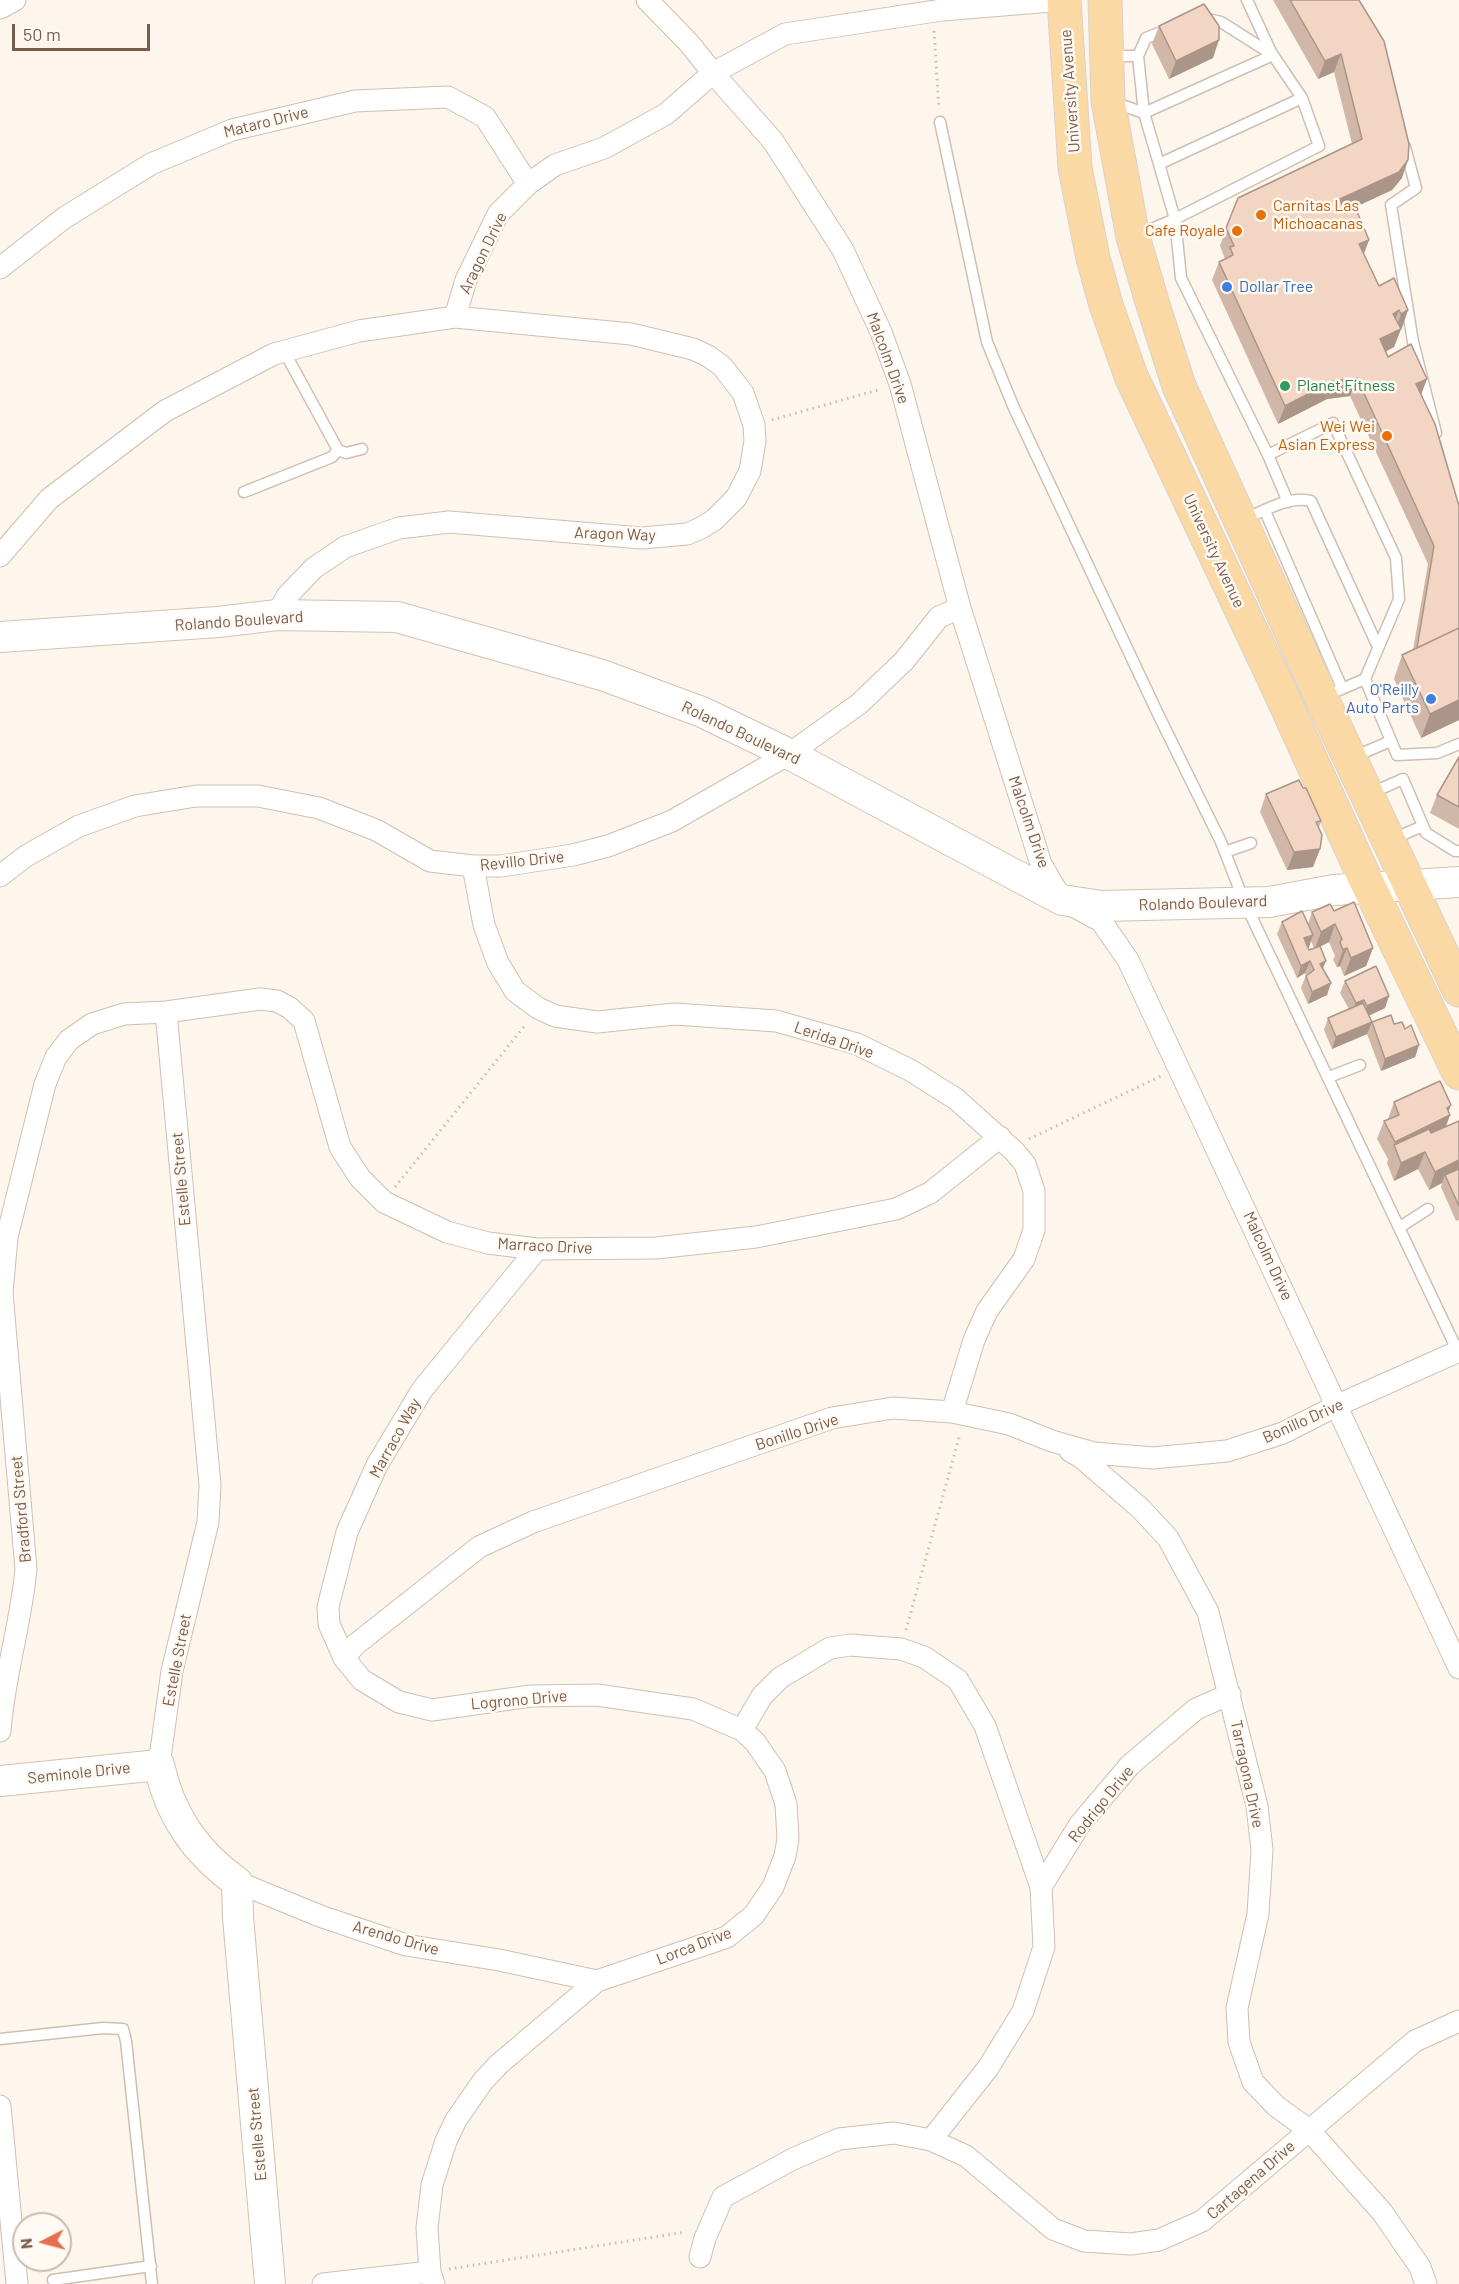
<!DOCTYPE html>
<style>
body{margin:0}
#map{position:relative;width:1459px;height:2284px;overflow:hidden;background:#fdf6ec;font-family:Barlow,sans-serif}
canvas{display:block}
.north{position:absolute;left:12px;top:2212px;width:60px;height:60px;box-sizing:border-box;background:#fffaf3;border:2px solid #cabbb1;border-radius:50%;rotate:264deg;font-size:16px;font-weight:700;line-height:24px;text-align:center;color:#7a5c4d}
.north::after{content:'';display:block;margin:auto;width:21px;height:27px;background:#e76f51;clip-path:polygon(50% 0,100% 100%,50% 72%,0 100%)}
.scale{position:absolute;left:12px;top:24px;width:138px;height:27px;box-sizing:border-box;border:3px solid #7a5c4d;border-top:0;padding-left:8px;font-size:18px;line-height:21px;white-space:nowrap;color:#7a5c4d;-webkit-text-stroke:4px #fffaf3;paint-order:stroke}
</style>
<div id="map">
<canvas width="1459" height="2284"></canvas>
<div class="north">N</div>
<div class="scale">50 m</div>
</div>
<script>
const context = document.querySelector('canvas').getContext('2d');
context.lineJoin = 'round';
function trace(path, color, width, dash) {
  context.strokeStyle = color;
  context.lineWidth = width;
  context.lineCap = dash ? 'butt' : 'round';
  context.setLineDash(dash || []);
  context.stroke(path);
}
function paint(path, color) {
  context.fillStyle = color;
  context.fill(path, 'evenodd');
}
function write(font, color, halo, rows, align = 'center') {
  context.font = font + ' Barlow,sans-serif';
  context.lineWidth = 5;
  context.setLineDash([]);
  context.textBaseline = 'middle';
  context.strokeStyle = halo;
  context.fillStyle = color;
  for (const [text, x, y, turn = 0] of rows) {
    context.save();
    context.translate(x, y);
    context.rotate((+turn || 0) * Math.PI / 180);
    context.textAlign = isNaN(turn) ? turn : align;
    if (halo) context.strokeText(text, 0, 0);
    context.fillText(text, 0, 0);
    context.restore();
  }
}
const path = new Path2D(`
 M934,31l5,78
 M772,420l109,-31
 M1029,1139l132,-63
 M395,1187l131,-163
 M906,1630l54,-196
 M449,2269l237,-37`);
const lane = new Path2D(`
 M1247,0l25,54
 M1203,18l18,4 52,33
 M1110,56h28l6,57 -31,-11
 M1138,56l8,-18 23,-9
 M1302,98l17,48 -144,73 -16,-55z
 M940,122l47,220 27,66 144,306 63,128 23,59 215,453
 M1405,147l11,41 -25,17 22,137 23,91
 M1159,164l-15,-51 129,-58 29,43
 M1135,236l40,-17 6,59 87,177 20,47
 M338,450l8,3 16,-4
 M1268,455l65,-32 63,135 3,41 -34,80
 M244,492l88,-35 6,-7 -54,-99
 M1265,511l77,177
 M1245,519c19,-8 44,-24 66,-18l67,146
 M1337,691l28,-12 32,76 40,-2 22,-9
 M1353,757l38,-16
 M1369,794l34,-15 23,54 29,18h4
 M1390,840l33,-14
 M1225,852l26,-9
 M1329,1077l31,-12
 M1400,1227l28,-18
 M0,2039l103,-11 20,1 3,12 26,243
 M53,2280l98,-14`);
const street = new Path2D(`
 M647,0l41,42 25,31 60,68 70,109 38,82 19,52 60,224 81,256 21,36 39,21 27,39 331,708
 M0,8l15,-8
 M0,268l64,-50 87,-54 81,-34 123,-29 93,-4 37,20 43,67
 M455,317l11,-37 32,-66 30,-30 27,-19 49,-17 62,-34 47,-41 72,-39 157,-24 122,-10
 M0,556l49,-57 116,-88 109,-57 85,-23 96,-14 176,17 62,15 15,7 14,10 21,27 11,32 1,16 -5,30 -14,27 -22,22 -13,8 -14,6 -45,4 -193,-16 -50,6 -54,19 -31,21 -27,28 -10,19
 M473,866l11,59 14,38 17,28 23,17 17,8 42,6 78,-8 101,7 81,23 53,26 46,29 58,52 11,13 9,27v39l-10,29 -37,52 -13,29 -22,72
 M0,876l26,-20 53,-30 56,-20 61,-10h62l61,12 57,22 54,31 43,5h28l72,-11 35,-9 64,-25 117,-67 70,-50 45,-43 35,-44 21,-9
 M1070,1451l12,7 58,50 28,30 40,74 49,194 5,44 -4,64 -21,94 2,34 14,40 23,24 33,24 73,82 38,55 6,17
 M344,1658l11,-13 124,-98 54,-25 299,-104 61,-10 59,4 57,12 43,17 42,12 59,5 74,-7 56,-18 55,-28 121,-54
 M742,1730l20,-34 18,-18 50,-30 20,-3 51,4 23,8 34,23 27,46 56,161
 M0,1731c4,-55 21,-107 26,-162l-24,-276 5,-56 38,-153 11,-27 13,-17 23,-16 32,-10 42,-2 94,-13 17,2 13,7 14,13 36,126 20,31 24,24 63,30 41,11 49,6 119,-1 100,-11 140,-28 34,-16 70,-56
 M159,1765l13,-94 36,-149 2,-37 -44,-473
 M237,1882l83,34 86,29 93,15 98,21
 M0,2106l17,178
 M931,2140l57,-72 35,-57 21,-64 -3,-60 39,-63 50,-59 66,-56 34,-15
 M700,2257l5,-19 18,-41 70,-38 46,-20 55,-6 37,7 35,16 87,73 31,12 47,3 28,-4 43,-19 213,-180 44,-20
 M323,2284l107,-12
 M434,2284l-4,-12 -3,-44 5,-43 14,-44 10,-21 27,-39 16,-17 98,-83 130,-44 27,-22 19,-28 12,-31 3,-17 -2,-35 -11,-33 -20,-29 -13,-12 -49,-21 -96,-14 -66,1 -99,14 -33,-8 -37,-22 -18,-22 -15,-34 -1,-17 19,-75 30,-67 45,-75 115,-141`);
const secondary = new Path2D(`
 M0,637l218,-15 59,-7 120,2 205,58 100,37 87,42 273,146 40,6 167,-4 65,-12 125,-8
 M0,1781l159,-16c11,50 36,87 78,117l1,35 32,367`);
const primary = new Path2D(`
 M1064,0l11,168 18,90 13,47 25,71 145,307 86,189 97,201
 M1105,0l3,101 25,136 20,68 26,81 142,311 138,293`);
const wall = new Path2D(`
 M1273,0h86l43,178 -10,12 -37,17 14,33 -5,14 15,32 29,24 -14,37 -9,5 3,5 39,22 -6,15 38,112v214l-38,18 -27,-59 8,-24 11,-5 15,-86 -78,-168 -23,3 -49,25 -66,-144 7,-18 6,-3 -5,-13 6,-18 126,-84 -18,-72 -16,7z
 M1159,26l54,32 -44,21 -17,-35z
 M1459,757v72l-29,-16 7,-18z
 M1266,794l55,27 -2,6 1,22 -7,18 -26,3 -27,-58z
 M1334,911l39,37 -7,18 -22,10 -4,-10 -3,1 -4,-7 2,-4 -6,-14 -9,5 7,48 -19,9 -7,-16 5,-13 -1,-2 -8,5 -20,-44 5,-12 26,2 4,-12zM1311,941l3,7 -5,2 -1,-3z
 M1345,981l40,27 -16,8 3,6 22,2 11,5 14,16 -4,12 -34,14 -14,-37 -35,15 -8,-19 4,-12 21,-9 -9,-16z
 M1394,1102l57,3 -3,7 2,3 -4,12 13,-6v99l-3,1 -15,-34 1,-4 -13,7 -11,-21 -24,12 -7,-18 1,-4 -11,-20 7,-18 4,-2z`);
const shadedWall = new Path2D(`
 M1219,40l-6,18 -44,21 7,-18z
 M1341,54l-7,18 -16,7 7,-18z
 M1408,160l-6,18 -10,12 -58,27 6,-18z
 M1369,240l-7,18 -3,-14z
 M1399,310l-7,18 1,-14z
 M1408,310l-6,18 -7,4 6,-3 -7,18 -20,10 6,-18 15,-7 6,-18z
 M1357,378l-7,18 -23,3 -49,25 7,-18 48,-25z
 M1427,379l-7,18 -4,-13z
 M1459,700v20l-38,18 9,-24z
 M1320,849l-7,18 -26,3 7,-18z
 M1335,924l-6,18 -14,7 6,-17z
 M1313,935l-4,12 -9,3 4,-12z
 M1347,948l-7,18 -3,1 6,-17z
 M1373,948l-7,18 -22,10 7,-18z
 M1310,961l-5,12 -8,5 4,-12z
 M1326,961l-5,12 -1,-9z
 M1331,983l-4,12 -19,9 4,-12z
 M1389,996l-4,12 -22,10 4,-12z
 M1364,1000l-4,12 -8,3 4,-12z
 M1372,1022l-5,12 -35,15 4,-12z
 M1419,1045l-4,12 -34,14 4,-12z
 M1451,1105l-5,12 4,-2 -7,18 -49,12 1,-3z
 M1425,1152l-7,17 -24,12 7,-18z
 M1459,1160v15h-14l-3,8 -13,7 6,-18z`);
const building = new Path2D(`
 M1290,0h69l25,41 25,103 -1,16 -9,12 -59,27 5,14 10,-6 14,33 -10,4 20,42 15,-8 14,32 -7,4 -2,-4 -6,4 8,15 -21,10 8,18 23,-13 16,35 -11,5 19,40 24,82v122l-42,20 17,-102 -77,-168 -24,3 -48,25 -66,-144 14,-7 -3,-8 4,-1 -8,-18 12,-30 124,-59 -21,-85 -16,7z
 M1204,4l15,22v14l-43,21 -17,-35z
 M1459,628v72l-29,14 -28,-59z
 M1459,757v50l-22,-12z
 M1299,780l4,8h3l15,33 -5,1 6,13 -2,14 -26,3 -28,-58z
 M1354,902l19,46 -22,10 -4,-10 -4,2 -3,-8 2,-3 -7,-15 -14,8 -9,-20 18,-8 4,7z
 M1302,911l11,24 -9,3 5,12 11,-4 6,15 -6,3 11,19 -19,9 -6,-16 8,-6 -4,-9 -9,5 -19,-44z
 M1376,966l13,30 -22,10 -3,-6 -8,3 -11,-22z
 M1363,1003l9,19 19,-7 3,9 8,-2 3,7 6,-4 8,20 -34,14 -13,-37 -36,15 -8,-19z
 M1440,1081l11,24 -4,3 3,7 -55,27 -11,-21 15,-6 -5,-13z
 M1459,1121v39l-24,12 -10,-20 -24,11 -7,-18 35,-16 2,4z
 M1459,1169v37l-14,-31z`);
const markers = [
 [1261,215,6,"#e8710a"],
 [1237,231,6,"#e8710a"],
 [1227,287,6,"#3f7fe0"],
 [1285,386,6,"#2e9e5b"],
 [1387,436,6,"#e8710a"],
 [1431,699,6,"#3f7fe0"]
];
const streetNames = [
 ["University Avenue",1070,91,-94],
 ["Mataro Drive",266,122,-14],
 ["Aragon Drive",483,253,-64],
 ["Malcolm Drive",888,358,70],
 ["Aragon Way",615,534,2],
 ["University Avenue",1214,551,65],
 ["Rolando Boulevard",239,621,-4],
 ["Rolando Boulevard",741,733,25],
 ["Malcolm Drive",1029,822,71],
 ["Revillo Drive",522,861,-6],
 ["Rolando Boulevard",1203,903,-2],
 ["Lerida Drive",834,1040,19],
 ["Estelle Street",181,1179,-95],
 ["Marraco Drive",545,1246,3],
 ["Malcolm Drive",1268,1256,65],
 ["Bonillo Drive",1303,1421,-24],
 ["Bonillo Drive",797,1432,-18],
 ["Marraco Way",395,1438,-61],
 ["Bradford Street",21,1509,-95],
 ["Estelle Street",177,1660,-79],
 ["Logrono Drive",519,1700,-5],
 ["Seminole Drive",79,1773,-6],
 ["Tarragona Drive",1247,1774,78],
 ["Rodrigo Drive",1101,1804,-51],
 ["Arendo Drive",396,1938,16],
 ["Lorca Drive",694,1946,-21],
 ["Estelle Street",257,2134,-95],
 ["Cartagena Drive",1251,2180,-41]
];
const foodNames = [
 ["Carnitas Las",1273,206,"left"],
 ["Michoacanas",1273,224,"left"],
 ["Cafe Royale",1225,231],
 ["Wei Wei",1375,427],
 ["Asian Express",1375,445]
];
const shopNames = [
 ["Dollar Tree",1239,287],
 ["O'Reilly",1419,690,"right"],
 ["Auto Parts",1419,708,"right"]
];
const leisureNames = [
 ["Planet Fitness",1297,386]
];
trace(lane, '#d1beb0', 13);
trace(street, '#d1beb0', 23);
trace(secondary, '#d6c0b0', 32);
trace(primary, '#dad1cd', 35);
trace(path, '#d9b8a5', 3, [1.5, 4.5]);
trace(lane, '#fff', 10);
trace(street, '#fff', 21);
trace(secondary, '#fff', 30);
trace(primary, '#fbd9a5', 33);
paint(wall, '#d1b7a8');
paint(shadedWall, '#aa9588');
paint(building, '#f3d5c3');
trace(building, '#aa9588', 1.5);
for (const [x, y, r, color] of markers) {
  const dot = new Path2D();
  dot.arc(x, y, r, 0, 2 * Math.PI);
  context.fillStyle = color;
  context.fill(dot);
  trace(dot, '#fffaf3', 2);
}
write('16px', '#7a5c4d', '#fffaf3', streetNames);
write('16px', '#c56008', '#fffaf3', foodNames, 'right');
write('16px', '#366cbe', '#fffaf3', shopNames, 'left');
write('16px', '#27864d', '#fffaf3', leisureNames, 'left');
</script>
